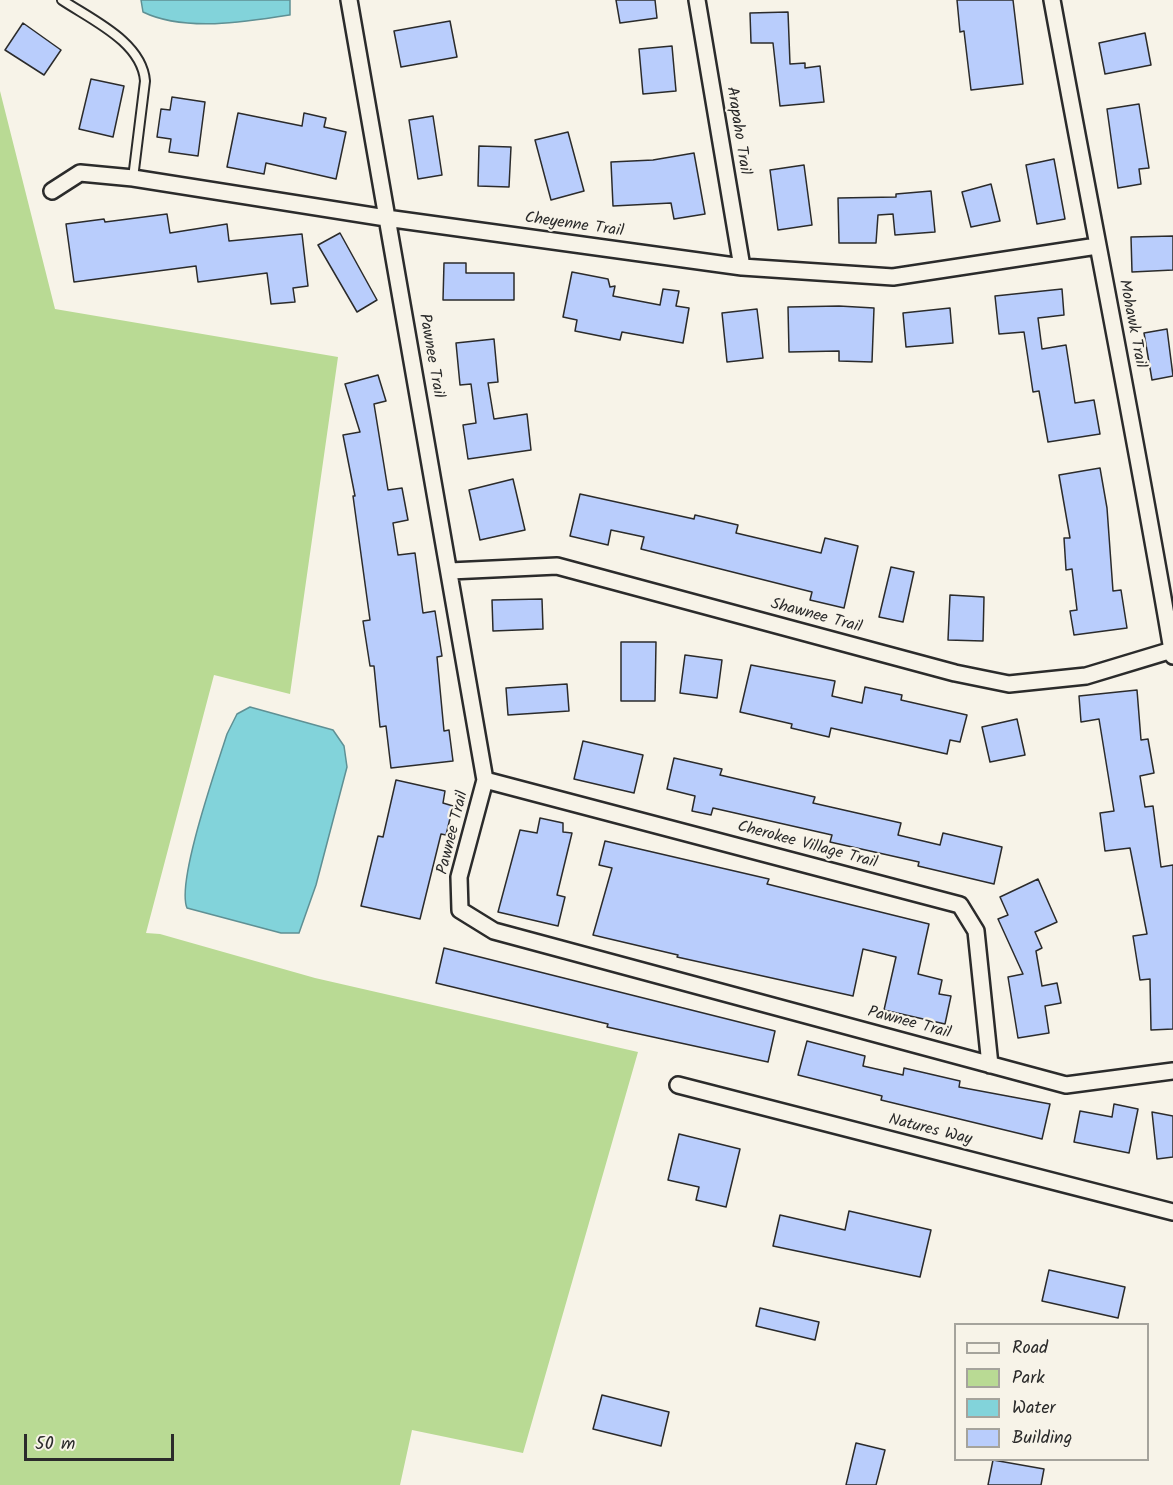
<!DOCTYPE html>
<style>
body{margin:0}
#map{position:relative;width:1173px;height:1485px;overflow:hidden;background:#f7f3e8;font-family:Kalam,sans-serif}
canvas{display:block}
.legend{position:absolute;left:954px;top:1323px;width:195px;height:138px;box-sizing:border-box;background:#f7f3e8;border:2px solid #a5a39c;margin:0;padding:8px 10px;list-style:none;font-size:18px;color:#2b2b2b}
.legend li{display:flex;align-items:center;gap:12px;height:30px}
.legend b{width:30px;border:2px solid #a5a39c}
.scale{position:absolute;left:24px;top:1434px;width:150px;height:27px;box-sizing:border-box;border:3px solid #2b2b2b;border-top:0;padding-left:8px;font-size:18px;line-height:21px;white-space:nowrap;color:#2b2b2b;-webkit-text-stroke:4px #f7f3e8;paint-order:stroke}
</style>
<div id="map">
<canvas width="1173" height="1485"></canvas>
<ul class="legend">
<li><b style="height:8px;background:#f7f3e8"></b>Road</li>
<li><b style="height:16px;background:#b9da94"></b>Park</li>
<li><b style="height:16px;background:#82d3da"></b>Water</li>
<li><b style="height:16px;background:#b9cdfc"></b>Building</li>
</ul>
<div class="scale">50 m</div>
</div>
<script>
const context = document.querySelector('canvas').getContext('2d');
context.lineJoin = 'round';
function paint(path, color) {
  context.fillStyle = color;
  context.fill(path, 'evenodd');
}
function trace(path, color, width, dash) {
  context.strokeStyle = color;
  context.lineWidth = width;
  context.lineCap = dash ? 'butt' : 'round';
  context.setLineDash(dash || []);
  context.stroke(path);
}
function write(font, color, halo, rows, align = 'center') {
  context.font = font + ' Kalam,sans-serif';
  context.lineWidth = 4.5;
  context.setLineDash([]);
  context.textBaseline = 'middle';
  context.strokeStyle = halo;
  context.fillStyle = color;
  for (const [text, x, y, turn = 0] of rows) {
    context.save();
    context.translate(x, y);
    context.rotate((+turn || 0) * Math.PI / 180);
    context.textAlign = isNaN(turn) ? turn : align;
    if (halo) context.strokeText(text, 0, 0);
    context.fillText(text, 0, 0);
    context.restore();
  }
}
const green = new Path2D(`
 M0,91l55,218 283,48 -48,337 -76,-19 -68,258 14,1 155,44 323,74 -115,401 -111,-23 -12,55h-400z`);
const water = new Path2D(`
 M141,0h149v15c-44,7 -106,17 -147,-3z
 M250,707l83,23 11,16 3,21 -31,118 -17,48h-18l-94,-25c-11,-26 30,-142 40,-174l10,-20z`);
const building = new Path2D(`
 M616,0h39l2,18 -37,5z
 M957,0h56l10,84 -52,6 -7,-59 -4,1z
 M788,12l2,52 15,-1v5l15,-2 4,36 -44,4 -7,-63h-22l-1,-30z
 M450,21l7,36 -56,10 -7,-36z
 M23,23l38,27 -17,25 -39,-25z
 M1145,33l6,32 -46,9 -6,-31z
 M672,46l4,45 -33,3 -4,-45z
 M91,79l33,7 -11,51 -34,-8z
 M172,97l33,5 -7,54 -29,-4 2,-13 -14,-2 4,-28 9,1z
 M1139,104l10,64 -10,1 2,15 -23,4 -11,-79z
 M238,113l64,13 2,-13 22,5 -2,9 22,5 -10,47 -70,-16 -2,11 -37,-7z
 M433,116l9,59 -24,4 -9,-59z
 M568,132l16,59 -33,9 -16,-60z
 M479,146l32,1 -2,40 -31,-1z
 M694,153l11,61 -31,5 -3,-16 -58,3 -2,-44 42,-2z
 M1054,159l11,60 -28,5 -11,-59z
 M804,165l8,60 -34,5 -8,-60z
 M991,184l9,37 -29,6 -9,-35z
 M931,191l4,41 -40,3 -2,-21 -15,1 -2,28h-37l-1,-45 58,-1v-3z
 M167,214l3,19 57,-9 2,17 73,-7 6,52 -15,2 2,14 -24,2 -4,-31 -69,9 -2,-16 -122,16 -8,-58 38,-5 1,3z
 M340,233l37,67 -20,12 -39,-67z
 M1173,236v34l-41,2 -1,-35z
 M444,263h22v10h48v27h-71z
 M572,272l36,7 2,8 5,-1 -2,10 47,9 3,-16 16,2 -3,15 13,2 -6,35 -61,-11 -2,8 -45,-9 2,-11 -14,-3z
 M1062,289l2,26 -26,3 4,31 24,-4 9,58 19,-3 6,34 -52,8 -9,-51 -6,1 -9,-60 -25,2 -4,-38z
 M839,306l35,2 -2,54 -33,-1v-10l-50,1 -1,-45z
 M950,308l3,35 -47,4 -3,-34z
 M757,309l6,49 -36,4 -5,-49z
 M1167,329l6,47 -21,4 -8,-47z
 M494,339l4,43 -10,1 6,36 33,-5 4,36 -63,9 -5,-34 13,-2 -5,-39 -11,1 -4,-42z
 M378,375l8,26 -12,3 14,86 14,-2 6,32 -15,3 5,32 17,-2 8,60 12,-2 7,45 -5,1 7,74 5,-1 4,31 -62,7 -5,-42 -6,1 -6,-61h-4l-7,-45 7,-1 -17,-124h2l-12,-61 17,-3 -15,-48z
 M1100,468l7,40 6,83 8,-1 6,38 -53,7 -4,-24 7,-1 -5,-41 -6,1 -2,-32h6l-11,-63z
 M513,479l12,51 -45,10 -11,-50z
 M580,494l114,25 1,-4 43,10 -2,8 85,20 4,-15 33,8 -14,62 -34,-8 2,-8 -171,-43 3,-12 -33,-7 -3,15 -38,-9z
 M891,567l23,5 -11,50 -24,-5z
 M950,595l34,2 -1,44 -35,-1z
 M542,599l1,30 -50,2 -1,-31z
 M621,642h35l-1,59h-34z
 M685,655l37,5 -5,38 -37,-5z
 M751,665l84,16 -3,15 30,7 3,-16 37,8 -1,5 66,15 -7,27 -10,-2 -3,14 -116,-26 -2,9 -38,-9 1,-4 -52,-12z
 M567,684l2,27 -61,4 -2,-27z
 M1137,690l4,50 7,-1 6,34 -14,3 5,31 8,-1 8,61 12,-2v164l-22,1 -1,-51 -10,1 -7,-44 14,-2 -17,-86 -25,3 -5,-38 14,-2 -15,-92 -18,3 -2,-26z
 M1017,719l8,36 -35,7 -8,-35z
 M583,741l60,14 -9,38 -60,-14z
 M674,758l48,11 -2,6 95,22 -2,6 88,20 -3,12 42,10 3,-12 59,14 -8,37 -76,-18 1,-4 -89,-20 2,-7 -119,-27 -2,7 -19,-4 3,-15 -28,-7z
 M396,780l49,11 -2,12 10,3 -7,29 -5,-1 -21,85 -59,-13 17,-70 5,1z
 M540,818l23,5v9l9,1 -15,62 8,2 -7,29 -60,-14 22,-82 17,3z
 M605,841l164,38 -2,5 162,40 -11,50 24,6 -3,14 12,2 -6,28 -61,-14 12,-53 -33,-8 -10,47 -176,-39 1,-2 -85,-20 19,-67 -13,-3z
 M1038,879l19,43 -22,10 7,16 -6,3 6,35 15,-3 4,20 -16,3 4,27 -31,5 -10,-61 15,-3 -25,-55 10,-4 -8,-18z
 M444,948l331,83 -7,31 -161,-35 1,-3 -172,-41z
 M807,1041l58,15 -2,10 40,9 1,-7 56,13 -1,6 91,17 -8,35 -161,-39 1,-4 -84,-21z
 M1114,1104l24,5 -9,44 -55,-11 6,-31 32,6z
 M1152,1112l21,4v41l-16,2z
 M679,1134l61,15 -14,58 -30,-7 3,-13 -31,-7z
 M849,1211l82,19 -11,47 -147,-31 7,-31 65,15z
 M1049,1270l76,17 -7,31 -76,-17z
 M760,1308l59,14 -4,18 -59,-14z
 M602,1395l67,17 -8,34 -68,-17z
 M856,1443l29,7 -9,35h-30z
 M993,1460l51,9 -3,16h-53z`);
const service = new Path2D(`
 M62,0c30,20 80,42 83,81l-12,97`);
const minor = new Path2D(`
 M349,0l136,780 -26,97 1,33 34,21 572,154 107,-14
 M697,0l45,267
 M1052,0c40,219 84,436 121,656
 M52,191l28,-18 53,5 253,40 356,49 151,10 204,-31
 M450,571l107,-5 398,107 54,11 77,-8 86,-26
 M485,780l475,125 16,26 14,134
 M678,1085l495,127`);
const streetNames = [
 ["Arapaho Trail",737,131,81],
 ["Cheyenne Trail",574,226,8],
 ["Mohawk Trail",1131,324,79],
 ["Pawnee Trail",430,356,80],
 ["Shawnee Trail",816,617,15],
 ["Pawnee Trail",454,833,-76],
 ["Cherokee Village Trail",807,846,15],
 ["Pawnee Trail",909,1024,15],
 ["Natures Way",930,1131,14]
];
paint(green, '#b9da94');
paint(water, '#82d3da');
trace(water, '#5f9094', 1.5);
paint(building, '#b9cdfc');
trace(building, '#2b2b2b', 1.5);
trace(service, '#2b2b2b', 12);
trace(minor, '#2b2b2b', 20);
trace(service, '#f7f3e8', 8);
trace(minor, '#f7f3e8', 15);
write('16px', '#2b2b2b', '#f7f3e8', streetNames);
</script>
